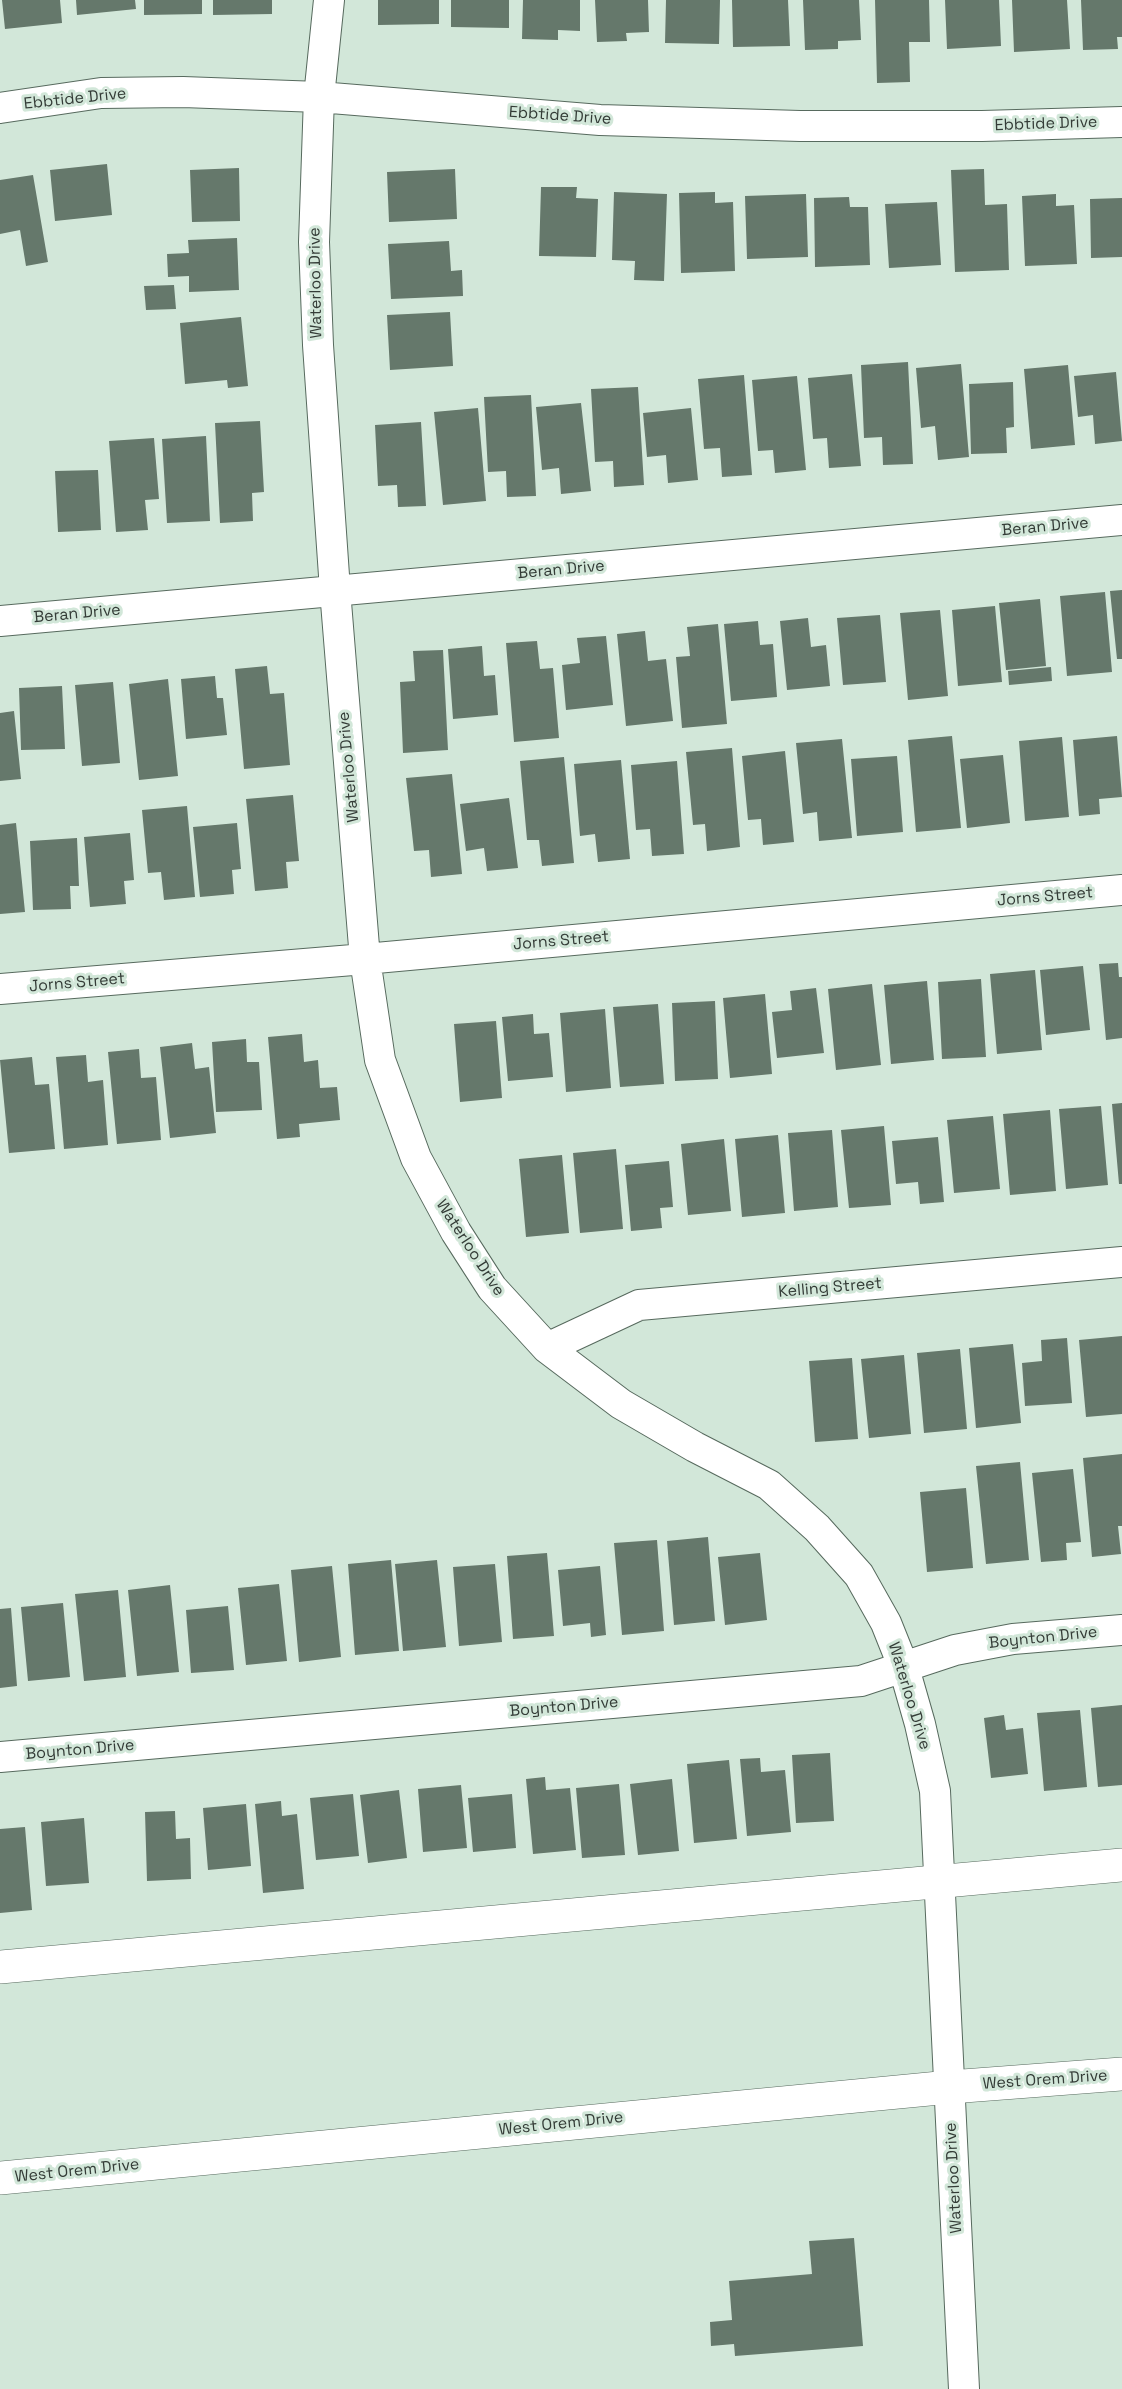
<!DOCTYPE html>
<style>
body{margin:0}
canvas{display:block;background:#d2e7d9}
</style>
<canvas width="1122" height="2389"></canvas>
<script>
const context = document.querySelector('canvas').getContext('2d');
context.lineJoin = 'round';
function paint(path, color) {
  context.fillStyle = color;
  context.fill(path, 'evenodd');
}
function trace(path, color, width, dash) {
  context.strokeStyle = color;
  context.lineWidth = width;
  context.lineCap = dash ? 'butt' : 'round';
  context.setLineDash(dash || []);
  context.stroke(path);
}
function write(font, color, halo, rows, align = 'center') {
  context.font = font + ' "Space Grotesk",sans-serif';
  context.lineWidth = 6;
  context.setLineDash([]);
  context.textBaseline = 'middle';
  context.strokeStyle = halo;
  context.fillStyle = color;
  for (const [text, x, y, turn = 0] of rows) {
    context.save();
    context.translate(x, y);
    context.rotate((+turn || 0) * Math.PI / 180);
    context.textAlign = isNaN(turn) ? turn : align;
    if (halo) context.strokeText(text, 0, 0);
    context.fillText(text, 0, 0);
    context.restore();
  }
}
const building = new Path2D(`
 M2,0h58l2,23 -57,6z
 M76,0h59l1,9 -59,6z
 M144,0h58v14l-58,1z
 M213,0h59v14l-59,1z
 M378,0h61v24l-61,1z
 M451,0h58v28l-58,-1z
 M523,0h57v31l-22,-1v10l-36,-1z
 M595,0h53l1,32 -23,1 1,8 -30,1z
 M666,0h54l-1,44 -54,-1z
 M732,0h56l2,46 -57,1z
 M803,0h56l2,40 -23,1v8l-33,1z
 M875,0h54l1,42h-21l1,40 -33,1z
 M945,0h54l2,46 -54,3z
 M1012,0h55l3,49 -56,3z
 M1081,0h41v37h-5l1,12 -35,1z
 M107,164l5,51 -57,6 -5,-51z
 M239,168l1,53 -48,1 -2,-52z
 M455,169l2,50 -68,3 -2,-50z
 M984,169l1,36 22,-1 2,66 -54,2 -4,-102z
 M33,175l15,87 -22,4 -6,-36 -20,4v-54z
 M541,187h36l-1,11 22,1 -2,58 -57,-1z
 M614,192l53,2 -3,87 -30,-1 1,-19 -23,-1z
 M715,192v11l18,-1 2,69 -54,2 -2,-80z
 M806,194l2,63 -61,2 -2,-63z
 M1056,194v12l18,-1 3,59 -52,2 -3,-70z
 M849,197l1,10h18l2,58 -55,2 -1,-69z
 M1122,198v59l-31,1 -1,-59z
 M937,202l4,63 -52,3 -4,-64z
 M237,238l2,52 -50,2v-16l-21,1 -1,-23 22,-1 -1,-13z
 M449,241l2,30 11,-1 1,26 -72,3 -3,-55z
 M174,285l2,24 -30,1 -2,-24z
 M450,312l3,54 -63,4 -3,-55z
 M241,317l7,69 -20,2 -1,-8 -42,4 -5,-61z
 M908,362l5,102 -30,1 -1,-28 -18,1 -3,-73z
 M961,364l8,93 -31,3 -3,-34 -14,2 -5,-60z
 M1068,365l7,80 -44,4 -7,-80z
 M1116,372l6,69 -27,3 -2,-29 -15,2 -4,-41z
 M852,374l9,92 -32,2 -2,-30 -14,1 -5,-61z
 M744,375l8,100 -30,2 -2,-29 -16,1 -6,-70z
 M797,376l9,94 -31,3 -2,-23 -15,1 -6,-71z
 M1013,382l1,45 -8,1 1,25 -36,1 -2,-70z
 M638,387l6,98 -30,2 -1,-26 -18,1 -4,-73z
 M531,395l5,101 -29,1 -1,-26 -18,1 -4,-75z
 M581,403l10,88 -30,3 -2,-26 -17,2 -6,-63z
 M478,408l8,93 -43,4 -9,-93z
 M691,408l7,72 -30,3 -2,-28 -19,2 -4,-44z
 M260,421l4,71 -12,1 1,28 -33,2 -5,-100z
 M421,422l5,84 -28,1 -1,-22 -19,1 -3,-61z
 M206,436l4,85 -43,2 -5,-84z
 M154,438l5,61 -14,1 3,30 -32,2 -7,-91z
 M98,470l3,60 -43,2 -3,-61z
 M1122,590v69h-5l-7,-68z
 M1105,592l7,80 -45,4 -7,-80z
 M1040,599l6,67 -40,4 -7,-67z
 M995,606l7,76 -44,4 -6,-76z
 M940,610l8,86 -40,4 -8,-87z
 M880,615l6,67 -43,3 -6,-67z
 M808,618l3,29 15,-2 4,41 -43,4 -7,-69z
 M758,621l2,24 13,-1 4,53 -46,4 -7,-77z
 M718,624l9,100 -45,4 -6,-71 14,-1 -3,-29z
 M645,631l3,30 18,-2 7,62 -47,5 -9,-92z
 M606,636l7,69 -47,5 -4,-45 18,-2 -3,-25z
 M537,641l3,28 13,-1 6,70 -45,4 -8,-99z
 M482,646l2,30 11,-1 3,40 -45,4 -5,-70z
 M443,650l5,100 -45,3 -3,-71 15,-1 -2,-30z
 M267,666l3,28 14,-1 6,72 -46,4 -9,-100z
 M1051,667l1,14 -43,4 -1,-14z
 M215,676l2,22h6l4,37 -41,4 -5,-60z
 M168,679l10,97 -39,4 -10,-96z
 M113,682l7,81 -38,3 -7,-81z
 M62,686l3,63 -44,1 -2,-62z
 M14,711l7,68 -21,2v-68z
 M952,736l9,92 -45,4 -8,-92z
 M1117,736l5,61 -23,2 1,15 -21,2 -6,-76z
 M1062,737l7,80 -44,4 -6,-80z
 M842,739l10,99 -33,3 -2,-29 -14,2 -7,-71z
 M732,748l8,99 -33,4 -2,-27 -12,1 -7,-73z
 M785,751l9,91 -31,3 -2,-26 -13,1 -6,-64z
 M1003,755l7,68 -43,5 -7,-69z
 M897,756l6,76 -46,4 -6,-77z
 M564,757l10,106 -32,3 -3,-26h-12l-7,-79z
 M621,760l9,99 -32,3 -3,-28 -15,2 -6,-72z
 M677,761l7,93 -32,2 -2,-27 -14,1 -5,-65z
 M452,774l10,100 -31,3 -2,-27 -15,1 -8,-73z
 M293,795l6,66 -13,1 2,26 -33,3 -9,-92z
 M509,798l9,70 -31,3 -3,-23 -18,3 -6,-47z
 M187,806l8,91 -31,3 -3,-28 -13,1 -6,-63z
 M16,823l9,89 -25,2v-89z
 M237,823l4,46 -9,1 2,24 -34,3 -7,-70z
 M130,833l4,47 -10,1 2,23 -36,3 -6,-70z
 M77,838l2,48h-9l1,23 -38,1 -3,-69z
 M1118,963l1,14h3v61l-16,2 -7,-76z
 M1083,966l7,64 -44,5 -6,-65z
 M1035,970l7,80 -45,4 -7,-80z
 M981,979l5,78 -44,2 -4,-77z
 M927,981l7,79 -43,4 -7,-79z
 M872,984l9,81 -45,5 -8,-81z
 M816,988l8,65 -47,5 -5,-46 20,-2 -2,-19z
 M765,994l7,80 -42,4 -7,-80z
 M715,1001l3,78 -43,2 -3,-78z
 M658,1004l6,80 -44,3 -7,-80z
 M605,1009l6,79 -45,4 -6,-79z
 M533,1014l1,20 15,-1 4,44 -45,4 -6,-64z
 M496,1021l6,77 -42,4 -6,-78z
 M302,1034l2,28 14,-2 2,28 17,-1 3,33 -41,4 1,13 -23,2 -9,-102z
 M246,1039l1,23h12l3,48 -46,2 -4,-70z
 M192,1043l3,26 14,-2 7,66 -46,5 -10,-91z
 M139,1049l2,29 15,-1 5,63 -44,4 -9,-92z
 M86,1055l2,27 15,-2 5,65 -44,4 -8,-92z
 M32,1057l3,28 14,-1 6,65 -46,4 -9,-93z
 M1122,1103v81h-3l-7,-80z
 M1101,1106l7,79 -42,4 -7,-80z
 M1050,1110l6,81 -46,4 -7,-81z
 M993,1116l7,73 -46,4 -7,-73z
 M884,1126l7,79 -42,3 -8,-78z
 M832,1130l6,77 -44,4 -6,-78z
 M778,1135l7,78 -43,4 -7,-78z
 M938,1137l6,65 -24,2 -2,-22 -22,2 -4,-43z
 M724,1139l7,72 -43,4 -7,-71z
 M616,1149l7,80 -43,4 -7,-80z
 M562,1155l7,78 -43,4 -7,-78z
 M669,1161l4,46 -13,1 2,20 -31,3 -6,-66z
 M1122,1336v78l-36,3 -7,-77z
 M1067,1338l5,65 -47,3 -3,-43 20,-2 -1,-21z
 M1013,1344l8,79 -45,5 -7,-80z
 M960,1349l7,80 -43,4 -7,-80z
 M904,1355l7,79 -42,4 -8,-79z
 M852,1358l6,81 -43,3 -6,-81z
 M1122,1454v72h-4l3,28 -29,3 -9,-99z
 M1020,1462l9,98 -43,4 -10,-98z
 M1073,1469l8,73 -15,1 1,17 -26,2 -9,-89z
 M966,1488l7,80 -46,4 -7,-80z
 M708,1537l7,84 -41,4 -7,-84z
 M657,1540l7,91 -42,4 -8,-92z
 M547,1553l7,83 -41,3 -6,-83z
 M760,1553l7,67 -42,5 -7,-68z
 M391,1560l8,91 -44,4 -7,-91z
 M437,1560l9,87 -43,4 -8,-87z
 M495,1564l7,78 -43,4 -6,-79z
 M332,1566l9,91 -42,5 -8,-92z
 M600,1566l6,69 -15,2 -1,-14 -27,3 -5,-56z
 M279,1584l8,77 -41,4 -8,-77z
 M170,1585l9,87 -42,4 -9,-86z
 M118,1590l8,87 -42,4 -9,-87z
 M63,1603l7,74 -42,4 -7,-74z
 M228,1606l6,64 -43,3 -5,-63z
 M11,1608l6,78 -17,2v-79z
 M1122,1705v80l-24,2 -7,-79z
 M1080,1710l7,77 -43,4 -7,-78z
 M1004,1715l2,15 17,-2 5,46 -37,4 -7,-60z
 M830,1753l4,68 -38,2 -4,-68z
 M760,1758l1,14 24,-2 6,62 -44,4 -7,-77z
 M729,1760l8,79 -43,4 -7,-79z
 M545,1777l1,13 24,-2 6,62 -43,4 -7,-75z
 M672,1779l7,72 -41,4 -8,-71z
 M619,1784l6,71 -43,3 -6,-70z
 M461,1785l6,63 -44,4 -5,-63z
 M399,1790l8,68 -39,5 -8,-68z
 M353,1794l6,62 -43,4 -6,-62z
 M512,1794l4,54 -43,4 -5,-54z
 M281,1801l1,15 15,-2 7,75 -41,4 -8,-89z
 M246,1804l5,62 -43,4 -5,-62z
 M175,1811l1,28 14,-1 1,41 -44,2 -2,-69z
 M84,1818l5,65 -43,3 -5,-64z
 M25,1827l7,83 -32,3v-84z
 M854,2238l9,108 -128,10 -1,-12 -23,2 -1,-24 22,-2 -3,-39 83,-7 -3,-33z`);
const minor = new Path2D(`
 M329,0l-10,97 -5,145 4,103 17,245 30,369 15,101 36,98 40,74 36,56 55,60 74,56 74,43 74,38 48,43 42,47 27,48 18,45 16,56 15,67 29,598
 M0,108l101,-15 82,-1 136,5 281,23 200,6h182l140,-4
 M0,621l1122,-101
 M0,989l365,-30 757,-69
 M547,1348l92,-43 483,-43
 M0,1757l861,-76 94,-31 58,-11 109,-9`);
const secondary = new Path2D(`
 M0,1967l1122,-102
 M0,2178l950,-91 172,-13`);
const streetNames = [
 ["Ebbtide Drive",75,99,-6],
 ["Ebbtide Drive",560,116,4],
 ["Ebbtide Drive",1046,124,-2],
 ["Waterloo Drive",316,283,-91],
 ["Beran Drive",1045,527,-5],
 ["Beran Drive",561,570,-5],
 ["Beran Drive",77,614,-5],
 ["Waterloo Drive",349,767,-95],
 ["Jorns Street",1045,897,-5],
 ["Jorns Street",561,941,-5],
 ["Jorns Street",77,983,-5],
 ["Waterloo Drive",470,1248,57],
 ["Kelling Street",830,1288,-5],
 ["Boynton Drive",1043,1638,-6],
 ["Waterloo Drive",909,1696,73],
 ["Boynton Drive",564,1707,-5],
 ["Boynton Drive",80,1750,-5],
 ["West Orem Drive",1045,2080,-4],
 ["West Orem Drive",561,2124,-6],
 ["West Orem Drive",77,2171,-6],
 ["Waterloo Drive",954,2178,-93]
];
paint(building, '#65786b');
trace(minor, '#576a5e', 32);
trace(secondary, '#576a5e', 34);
trace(minor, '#fff', 30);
trace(secondary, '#fff', 33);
write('16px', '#343c37', '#d2e7d9', streetNames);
</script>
